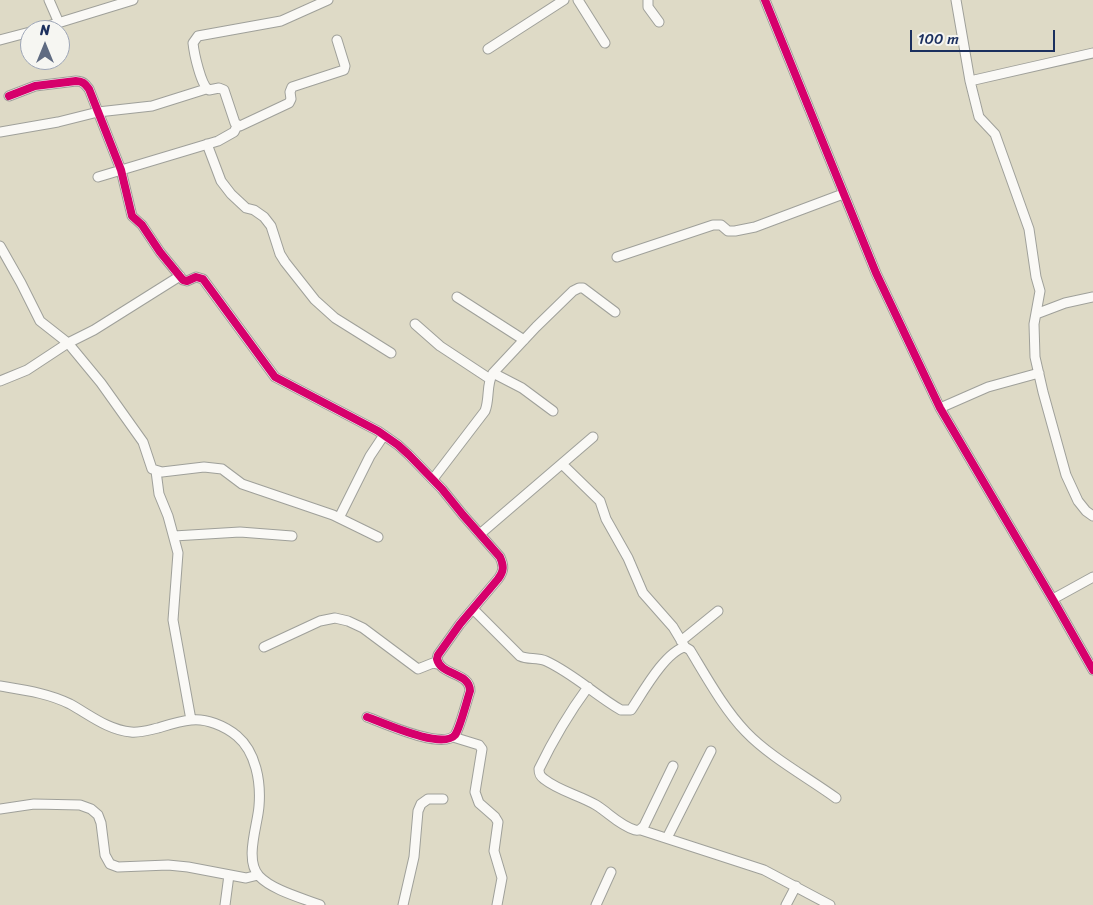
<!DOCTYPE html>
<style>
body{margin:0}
#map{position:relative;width:1093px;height:905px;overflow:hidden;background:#dedac6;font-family:Sriracha,sans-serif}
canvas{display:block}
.north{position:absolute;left:20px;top:20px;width:50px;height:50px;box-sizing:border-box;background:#f6f6f2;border:1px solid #9ea6b7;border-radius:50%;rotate:0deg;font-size:14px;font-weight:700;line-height:20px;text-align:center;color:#1b2f5e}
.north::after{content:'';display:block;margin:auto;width:18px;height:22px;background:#5f6b82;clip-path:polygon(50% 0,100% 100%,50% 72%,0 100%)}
.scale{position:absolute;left:910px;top:30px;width:145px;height:22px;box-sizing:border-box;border:2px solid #1b2f5e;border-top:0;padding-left:6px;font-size:15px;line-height:18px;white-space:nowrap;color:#1b2f5e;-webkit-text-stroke:4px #f6f6f2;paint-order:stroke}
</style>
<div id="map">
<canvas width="1093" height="905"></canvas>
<div class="north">N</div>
<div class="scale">100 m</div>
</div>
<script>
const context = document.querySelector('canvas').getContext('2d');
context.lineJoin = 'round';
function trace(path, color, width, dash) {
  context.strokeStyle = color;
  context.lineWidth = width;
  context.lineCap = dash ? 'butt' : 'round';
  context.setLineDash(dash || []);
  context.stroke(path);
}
const street = new Path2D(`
 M49,0l10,23
 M328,0l-47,21 -83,15 -5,7c1,10 8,43 16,47l10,-2 5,2 11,33 5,3 49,-23 2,-4 -1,-7 2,-5 52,-17 1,-4 -8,-26
 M578,0l27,43
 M648,0v7l11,15
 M765,0l111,273 64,135 116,197 37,65
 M956,0l14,81 9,36 16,17 34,95 7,48 4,14 -6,33 1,33 8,35 23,83 12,26 8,10 7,5
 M35,30l98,-30
 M0,40l30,-8
 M488,49l76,-49
 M970,81l123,-28
 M9,96l26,-10 41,-5c7,0 9,3 13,8l32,81 11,46 10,9 18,27 23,28 4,1 9,-4 7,2 72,98 103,54 20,14 11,10 33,34 21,26 37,42c4,9 4,14 -2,22l-38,45 -22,31 -1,4c4,17 33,13 33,32 -3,9 -10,37 -15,44 -13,15 -71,-12 -88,-18
 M0,132l58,-10 40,-10 54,-6 54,-17
 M207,144l14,37 10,13 15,14 8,2 10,7 7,9 9,28 5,8 30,38 20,18 56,35
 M98,177l120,-36 16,-9 3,-6
 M0,246l21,37 19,38 28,22 33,40 42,59 9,27 10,3 42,-5 18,2 20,15 91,31 45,22
 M617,257l96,-32h8l7,6h7l20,-4 88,-33
 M457,297l67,43
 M1036,314l29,-11 28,-6
 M415,324l25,22 50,33
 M493,373l29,15 31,23
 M0,381l27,-11 41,-27 26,-13 86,-54
 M940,408l48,-21 51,-14
 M562,464l38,37 6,18 22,39 15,35 30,34 12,20
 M156,471l3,23 9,22 10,37 -5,67 18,100
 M433,479l52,-68c5,-13 1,-27 8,-38l43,-46 37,-36 6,-3h4l32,24
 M339,518l31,-62 14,-21
 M480,534l113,-97
 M174,536l66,-4 52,4
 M1053,599l40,-22
 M473,609l47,47c8,4 17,1 26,5 28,13 49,34 75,49h10c12,-18 34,-58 54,-63l5,3c17,28 34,59 56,82 24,25 61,45 90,66
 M681,641l37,-30
 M264,647l56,-26 15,-3 13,3 15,7 55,41 15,-6 5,1
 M0,686c24,4 48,7 70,18 20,11 38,26 61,28 9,1 18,-2 27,-4 10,-3 22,-7 33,-8 15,-2 34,6 46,16 19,16 24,46 22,70 -1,18 -15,54 0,70 13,14 43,22 61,29
 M588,687c-19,26 -35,53 -49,82 0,5 1,7 5,10 15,12 35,16 52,26 13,8 23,20 39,25 4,1 6,-1 9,-4l29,-60
 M453,737l26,8 3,4 -7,43 4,11 16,14 3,5 -4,29 8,27 -5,27
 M0,809l34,-5 46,1 11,4 7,6 3,8 4,32 5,9 8,3 50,-2 20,2 58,11 12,-3
 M641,830l123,40 66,35
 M667,838l44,-87
 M225,905l4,-30
 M403,905l11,-48 4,-46 3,-7 7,-5h15
 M596,905l15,-33
 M786,905l10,-19`);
const cycleway = new Path2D(`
 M765,0l111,273 64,135 116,197 37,65
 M9,96l26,-10 41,-5c7,0 9,3 13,8l32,81 11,46 10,9 18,27 23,28 4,1 9,-4 7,2 72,98 103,54 20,14 11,10 33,34 21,26 37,42c4,9 4,14 -2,22l-38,45 -22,31 -1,4c4,17 33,13 33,32 -3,9 -10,37 -15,44 -13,15 -71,-12 -88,-18`);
trace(street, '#9fa09a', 11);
trace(street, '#faf9f6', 9);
trace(cycleway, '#d6006c', 8);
</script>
